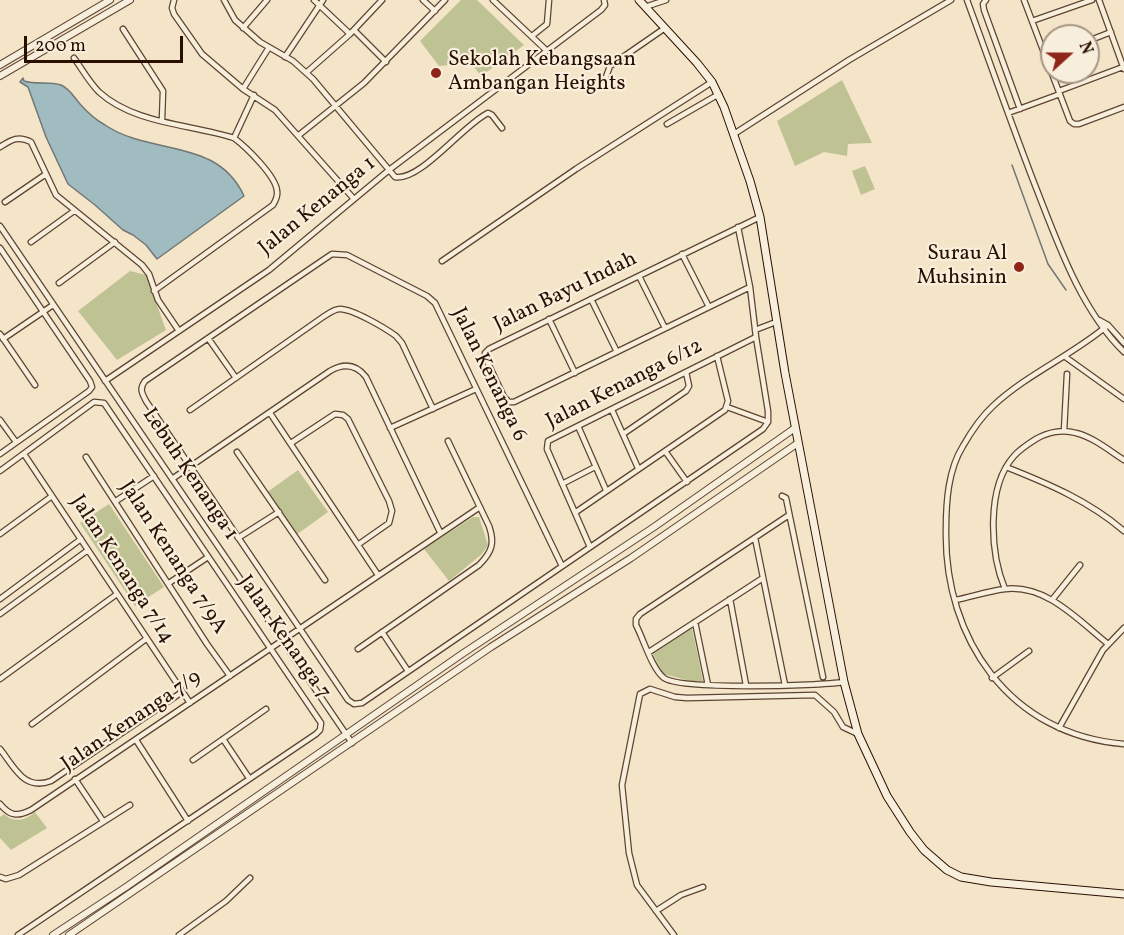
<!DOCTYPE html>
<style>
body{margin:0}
#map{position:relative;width:1124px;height:935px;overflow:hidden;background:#f4e5c9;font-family:Vollkorn,serif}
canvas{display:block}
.north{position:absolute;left:1040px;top:24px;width:60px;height:60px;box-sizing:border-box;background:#f8eedc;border:2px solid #a69584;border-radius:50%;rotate:69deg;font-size:16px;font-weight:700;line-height:24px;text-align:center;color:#2a0f00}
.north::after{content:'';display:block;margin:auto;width:21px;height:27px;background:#8f2418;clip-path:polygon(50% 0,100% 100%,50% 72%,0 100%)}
.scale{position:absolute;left:24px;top:36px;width:159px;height:27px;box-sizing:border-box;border:3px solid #2a0f00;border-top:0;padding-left:8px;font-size:18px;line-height:21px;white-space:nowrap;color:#2a0f00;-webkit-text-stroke:4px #f8eedc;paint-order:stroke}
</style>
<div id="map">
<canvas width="1124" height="935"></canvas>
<div class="north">N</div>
<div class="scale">200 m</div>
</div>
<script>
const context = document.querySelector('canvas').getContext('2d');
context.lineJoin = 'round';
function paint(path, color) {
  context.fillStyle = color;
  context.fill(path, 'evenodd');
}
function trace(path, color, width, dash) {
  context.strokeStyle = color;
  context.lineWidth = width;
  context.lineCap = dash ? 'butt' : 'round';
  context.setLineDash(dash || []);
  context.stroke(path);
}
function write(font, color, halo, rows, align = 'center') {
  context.font = font + ' Vollkorn,serif';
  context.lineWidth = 4.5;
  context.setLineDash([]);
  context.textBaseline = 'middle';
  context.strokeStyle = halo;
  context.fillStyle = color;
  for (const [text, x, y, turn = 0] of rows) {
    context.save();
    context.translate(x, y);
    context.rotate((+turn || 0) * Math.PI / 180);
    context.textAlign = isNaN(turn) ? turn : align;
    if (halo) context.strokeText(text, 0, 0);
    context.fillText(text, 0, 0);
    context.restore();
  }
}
const green = new Path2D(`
 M461,0h16l47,45 -43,31 -10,-13 -32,3 -19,-25z
 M842,80l30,63 -24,1 -1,12 -23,-4 -29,14 -18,-45z
 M865,166l10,23 -14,6 -9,-24z
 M130,271l16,4 20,55 -49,30 -39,-49z
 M298,470l30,42 -32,23 -30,-42z
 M109,504l55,83 -29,19 -55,-83z
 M473,517h6l9,28 -6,9 -33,27 -25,-32z
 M692,628l11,53h-12l-28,-7 -11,-22z
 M35,812l12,16 -36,22 -11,-12v-21l4,-3c10,9 21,7 31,-2z`);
const water = new Path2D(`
 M23,78l1,3c12,4 25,0 37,4 9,4 13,12 19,19 7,8 16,16 25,21 46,31 112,12 139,71l-87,63 -11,-14 -13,-10 -10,-5 -28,-25 -27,-21 -22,-47 -18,-50 -8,-5z`);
const stream = new Path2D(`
 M1012,165l36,99 18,26`);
const minor = new Path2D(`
 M174,0l-2,8 2,6 28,40 41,35 32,21 79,89
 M224,0l11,20 25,22 33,19 20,18 82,98c25,5 69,-53 93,-64l4,2 10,13
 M314,0l36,34
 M423,0l12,11
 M493,0l53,50
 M967,0c22,60 43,120 66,180 23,58 46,128 91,172
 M986,0l-3,4 1,6 36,99
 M1024,0l46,121 4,3h5l45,-17
 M1099,0l25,69
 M645,7l21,-7
 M1032,21l60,-21
 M243,28l24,-28
 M123,29l40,62 -1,29
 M354,30l32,32
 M532,36l15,-12 2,-24
 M1088,41l23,-9
 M285,57l38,-57
 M74,58c8,11 15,24 25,34 35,32 91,32 135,46 12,9 42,38 43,53 1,5 -1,9 -4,14l-119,86
 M307,72l43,-38 32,-34
 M601,81l5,-4 4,-11 55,-38
 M243,89l25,-40
 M1059,91l64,-24
 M1008,113l52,-19
 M667,124l52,-30
 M734,134l115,-74 102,-60
 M299,135l65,-52 81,-83
 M234,138l20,-43
 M0,147c11,-7 18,-12 31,-5l25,53 86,70 7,9 9,26 21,31
 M5,202l41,-28
 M0,226l352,517
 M31,242l43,-31
 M0,248l90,133 2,6 -3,4 -89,63
 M682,254l27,53
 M442,261l134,-92 136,-87
 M639,276l26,52
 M59,283l56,-41
 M750,287l-236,115h-5l-5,-5 -18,-38 -1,-6 4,-4 271,-132
 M591,299l26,53
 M549,319l26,54
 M1099,320l9,5 16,18
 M1108,325c-35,30 -81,49 -115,81 -12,11 -22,26 -30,40 -15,24 -17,56 -17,84 -2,109 64,205 178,214
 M755,330l21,-8
 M0,334l35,51
 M208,338l28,40
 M3,339l50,-34
 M1064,356l60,43
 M105,381l164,-111 120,-100 212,-160 4,-5 -1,-5
 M727,407l41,15
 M190,410l133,-93c5,-3 11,-8 17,-8 13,0 45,19 56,27l6,7 31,66
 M612,410l26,58
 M270,413l108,162
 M0,420l16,22
 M578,426l28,64
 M390,428l86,-39
 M1064,431l3,-57
 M623,434l63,-43 3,-5 -3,-14
 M291,443l44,-29 8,1 5,4 41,82 3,10 -3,12 -30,21
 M665,451l22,31
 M237,452l88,128
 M24,454l166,249
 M86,457l121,187 23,32
 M1006,467c43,17 83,34 118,64
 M0,471l94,-69 10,1 217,320 -1,7 -4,4 -298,201
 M172,479l158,-108c14,-8 26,-7 36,6l74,155
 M562,484l33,-17
 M782,496l4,2 37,179
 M116,501l38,-25
 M576,512l149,-102 3,-9 -11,-45
 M789,515l-149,99 -4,5v6c7,13 16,44 28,53 17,12 154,8 180,4
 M0,534l52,-38
 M238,538l41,-26
 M755,538l30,147
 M590,547l-43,-98 1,-8 208,-104
 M562,566l-127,-263 -8,-7 -80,-41 -15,-1 -6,4 -181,123c-6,8 -3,12 1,20l202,299 6,4 8,-1 401,-274 5,-7v-11l-12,-74 -6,-50 -12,-60
 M169,583l39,-26
 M1005,589c-15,-36 -19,-102 9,-133 6,-7 14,-12 22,-17 12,-7 27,-10 40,-6 17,4 34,18 48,27
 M0,599l81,-60
 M730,599l16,86
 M955,600c16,-3 33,-9 50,-11 41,-5 73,31 103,55
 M1052,600l28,-35
 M0,614l88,-64
 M695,622l13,63
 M382,632l26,39
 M358,649l121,-84c13,-13 16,-22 10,-39l-41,-85
 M649,652l114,-74
 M992,678l37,-27
 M0,679l117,-85
 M32,724l114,-85
 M1059,728l44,-78 21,-22
 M223,739l26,39
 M136,740l52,81
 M0,749c15,19 24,42 51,32l131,-89
 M193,760l73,-51
 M75,779l28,42
 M0,804c10,12 17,13 31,6l449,-303
 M0,877l6,2 13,-4 111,-70
 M656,911l25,-16 22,-8
 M179,935l47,-34 24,-23
 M674,935l-37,-50 -8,-32 -7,-68 18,-91 10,-5 25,8 12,1 128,-3 19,17 9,15 15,7`);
const tertiary = new Path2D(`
 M0,65l110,-65
 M0,76l130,-76
 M53,935l73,-48 336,-233 192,-127 141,-99
 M69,935l422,-288 140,-89 167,-115`);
const secondary = new Path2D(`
 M639,0l58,63 15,19 12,25 26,74 10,36 25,156 59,309 14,52 29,62 23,36 14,18 23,20 14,7 30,5 133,12`);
const markers = [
 [436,73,6,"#8f2418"],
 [1019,267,6,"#8f2418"]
];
const poiNames = [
 ["Sekolah Kebangsaan",448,61],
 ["Ambangan Heights",448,85],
 ["Surau Al",1007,255,"right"],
 ["Muhsinin",1007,279,"right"]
];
const streetNames = [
 ["Jalan Kenanga 1",318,207,-39],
 ["Jalan Bayu Indah",566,293,-26],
 ["Jalan Kenanga 6",488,375,64],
 ["Jalan Kenanga 6/12",625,385,-27],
 ["Lebuh Kenanga 1",189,475,56],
 ["Jalan Kenanga 7/9A",172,558,57],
 ["Jalan Kenanga 7/14",121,570,57],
 ["Jalan Kenanga 7",283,638,55],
 ["Jalan Kenanga 7/9",132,722,-34]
];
paint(green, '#bfc394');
paint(water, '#a1bcc1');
trace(water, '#717774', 1.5);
trace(stream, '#717774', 1.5);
trace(minor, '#5c4432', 7);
trace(tertiary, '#5c4432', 8);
trace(secondary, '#2a0f00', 9);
trace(minor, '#f8eedc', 4.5);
trace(tertiary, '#f8eedc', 6);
trace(secondary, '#f8eedc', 7);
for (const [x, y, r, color] of markers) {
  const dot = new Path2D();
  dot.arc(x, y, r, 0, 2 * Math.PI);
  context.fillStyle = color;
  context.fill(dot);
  trace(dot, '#f8eedc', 2);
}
write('21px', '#2a0f00', '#f8eedc', poiNames, 'left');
write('21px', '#2a0f00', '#f8eedc', streetNames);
</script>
